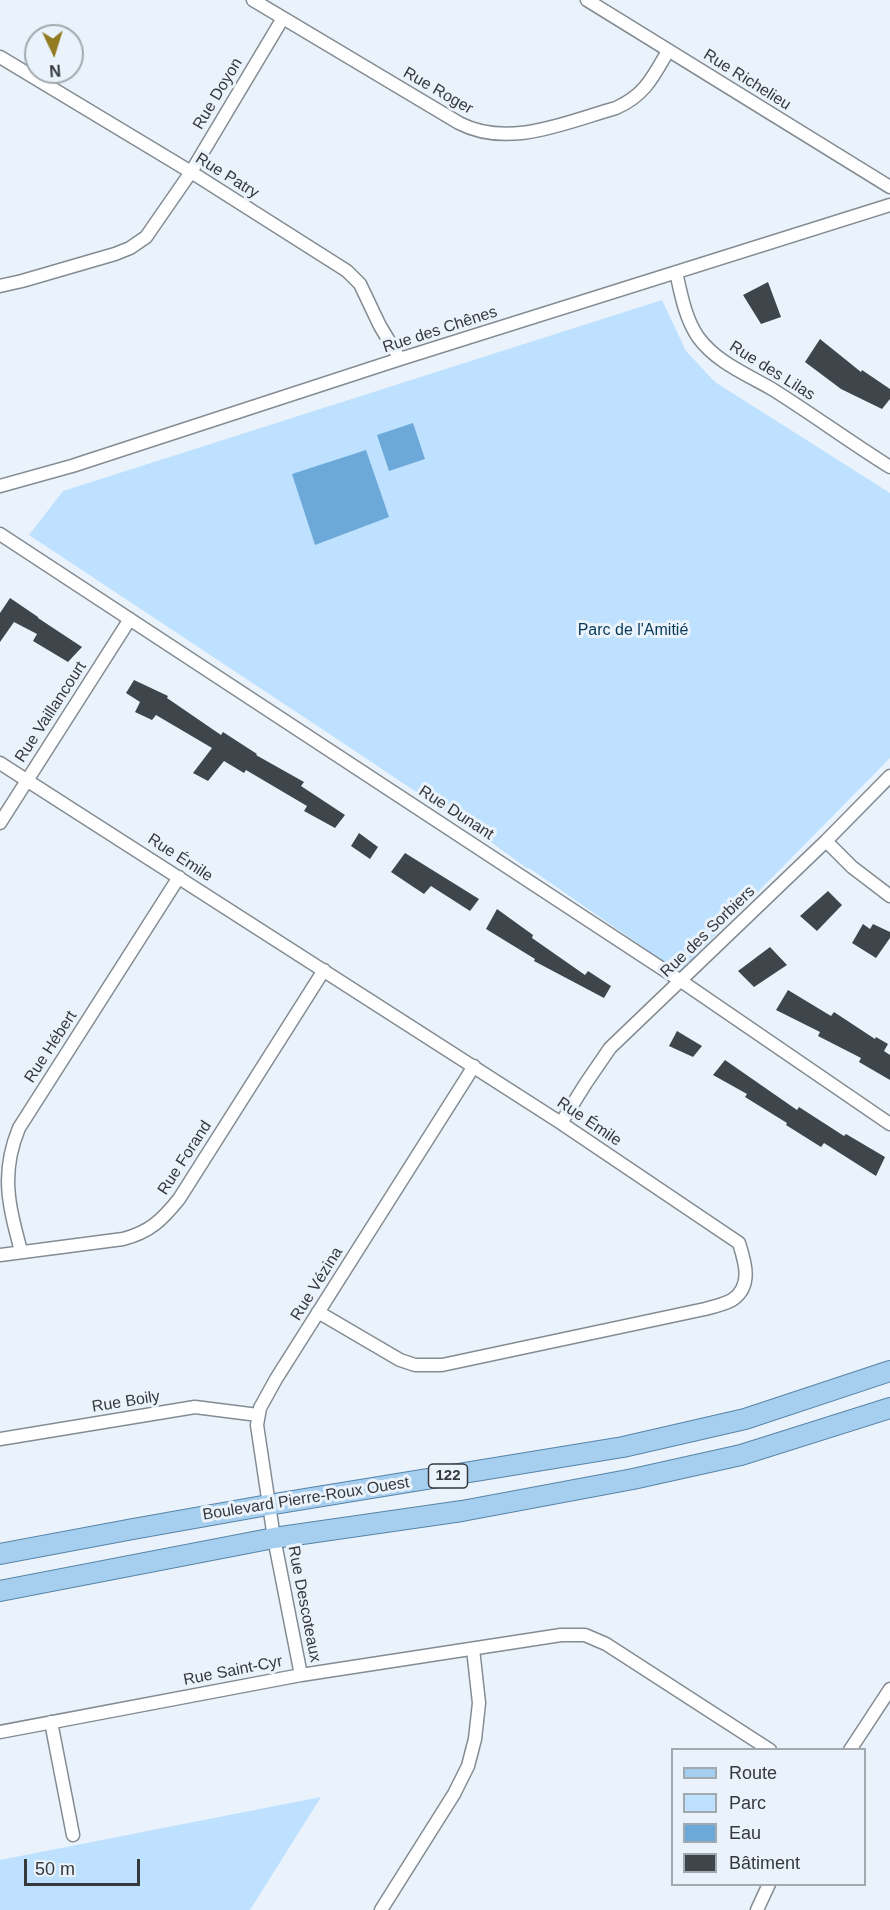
<!DOCTYPE html>
<meta charset="utf-8">
<style>
body{margin:0}
#map{position:relative;width:890px;height:1910px;overflow:hidden;background:#eaf3fb;font-family:Arial,sans-serif}
canvas{display:block}
.legend{position:absolute;left:671px;top:1748px;width:195px;height:138px;box-sizing:border-box;background:#eaf3fb;border:2px solid #a2a9af;margin:0;padding:8px 10px;list-style:none;font-size:18px;color:#36393c}
.legend li{display:flex;align-items:center;gap:12px;height:30px}
.legend b{width:30px;border:2px solid #a2a9af}
.north{position:absolute;left:24px;top:24px;width:60px;height:60px;box-sizing:border-box;background:#eaf3fb;border:2px solid #a2a9af;border-radius:50%;rotate:176deg;font-size:16px;font-weight:700;line-height:24px;text-align:center;color:#36393c}
.north::after{content:'';display:block;margin:auto;width:21px;height:27px;background:#917a20;clip-path:polygon(50% 0,100% 100%,50% 72%,0 100%)}
.scale{position:absolute;left:24px;top:1859px;width:116px;height:27px;box-sizing:border-box;border:3px solid #36393c;border-top:0;padding-left:8px;font-size:18px;line-height:21px;white-space:nowrap;color:#36393c;-webkit-text-stroke:4px #eaf3fb;paint-order:stroke}
</style>
<div id="map">
<canvas width="890" height="1910"></canvas>
<ul class="legend">
<li><b style="height:8px;background:#a6ceee"></b>Route</li>
<li><b style="height:16px;background:#bee1ff"></b>Parc</li>
<li><b style="height:16px;background:#6ca9d8"></b>Eau</li>
<li><b style="height:16px;background:#3e464c"></b>Bâtiment</li>
</ul>
<div class="north">N</div>
<div class="scale">50 m</div>
</div>
<script>
const context = document.querySelector('canvas').getContext('2d');
context.lineJoin = 'round';
function paint(path, color) {
  context.fillStyle = color;
  context.fill(path, 'evenodd');
}
function trace(path, color, width, dash) {
  context.strokeStyle = color;
  context.lineWidth = width;
  context.lineCap = dash ? 'butt' : 'round';
  context.setLineDash(dash || []);
  context.stroke(path);
}
function write(font, color, halo, rows, align = 'center') {
  context.font = font + ' Arial,sans-serif';
  context.lineWidth = 6;
  context.setLineDash([]);
  context.textBaseline = 'middle';
  context.strokeStyle = halo;
  context.fillStyle = color;
  for (const [text, x, y, turn = 0] of rows) {
    context.save();
    context.translate(x, y);
    context.rotate((+turn || 0) * Math.PI / 180);
    context.textAlign = isNaN(turn) ? turn : align;
    if (halo) context.strokeText(text, 0, 0);
    context.fillText(text, 0, 0);
    context.restore();
  }
}
const green = new Path2D(`
 M662,300l24,51 29,31 175,111v265l-211,214 -150,-104 -1,1 -40,-29 -166,-111 -293,-194 34,-44z
 M321,1797l-71,113h-250v-50z`);
const water = new Path2D(`
 M413,423l12,36 -36,12 -12,-36z
 M366,450l23,67 -74,28 -23,-71z`);
const building = new Path2D(`
 M768,282l13,35 -20,7 -18,-29z
 M820,339l41,33 1,-2 28,19v10l-8,10 -41,-20 -36,-27z
 M10,598l28,19v1l44,29 -14,15 -35,-21 4,-7 -23,-12 -14,20v-29z
 M134,680l34,16 -1,2 54,37 2,-3 34,22 -1,1 48,27 -3,4 44,29 -10,13 -31,-17 3,-5 -61,-36 -2,3 -20,-12 -16,20 -15,-8 19,-25 -56,-33 -4,5 -17,-8 5,-10 -14,-9z
 M359,833l19,14 -8,12 -19,-13z
 M405,853l74,46 -9,12 -39,-25 -7,8 -33,-22z
 M828,891l14,14 -25,26 -17,-15z
 M497,909l36,26 -1,3 53,37 3,-4 23,15 -7,12 -70,-37 1,-2 -49,-30z
 M863,924l7,5 3,-5 17,8v6l-14,20 -24,-15z
 M770,947l17,18 -33,22 -16,-16z
 M788,990l43,26 3,-4 41,27 1,-2 12,7 -4,7 6,4v25l-31,-18 2,-4 -43,-22 2,-4 -44,-22z
 M677,1031l25,15 -9,11 -24,-11z
 M725,1060l72,50 2,-3 45,29 2,-2 39,23 -9,19 -52,-33 -3,4 -35,-22 1,-2 -42,-26 2,-3 -34,-19z`);
const street = new Path2D(`
 M253,0l206,123c50,26 107,-1 157,-15 29,-13 37,-31 52,-57
 M587,0l303,187
 M0,57l191,115 156,99 13,13 20,42 20,33
 M676,272c5,22 9,46 22,65 18,25 48,37 74,52 40,25 78,53 118,78
 M0,286l22,-5 93,-27 15,-6 16,-11 45,-65 92,-154
 M0,486l72,-20 328,-107 490,-154
 M0,534l681,447 209,143
 M0,763l561,360 178,120c6,19 14,43 -7,57 -7,4 -19,7 -27,9l-263,56h-27l-15,-5 -82,-48
 M0,823l130,-204
 M826,841l26,26 38,29
 M561,1123l25,-40 24,-35 216,-207 64,-65
 M21,1251c-12,-45 -21,-77 -2,-123l160,-251
 M0,1255l123,-16c27,-7 39,-19 56,-40l145,-229
 M0,1439l195,-32 63,8
 M301,1675l-27,-137 -17,-113 3,-17 16,-29 198,-313
 M51,1722l22,113
 M0,1732l301,-57 260,-40h24l21,9 164,106
 M850,1750l40,-61
 M381,1910l73,-116 14,-28 7,-27 4,-36 -6,-54
 M757,1910l12,-26`);
const primary = new Path2D(`
 M0,1554l133,-25 135,-24 355,-58 122,-28 145,-48
 M0,1591l274,-53 188,-27 171,-32 108,-24 149,-47`);
const shields = [
 [448,1476,39]
];
const shieldNames = [
 ["122",448,1476]
];
const streetNames = [
 ["Rue Richelieu",747,80,32],
 ["Rue Roger",438,91,30],
 ["Rue Doyon",218,94,-59],
 ["Rue Patry",227,176,32],
 ["Rue des Chênes",440,330,-18],
 ["Rue des Lilas",772,371,32],
 ["Rue Vaillancourt",51,712,-57],
 ["Rue Dunant",456,813,33],
 ["Rue Émile",180,858,33],
 ["Rue des Sorbiers",708,932,-44],
 ["Rue Hébert",51,1047,-57],
 ["Rue Émile",589,1122,34],
 ["Rue Forand",185,1158,-57],
 ["Rue Vézina",317,1284,-58],
 ["Rue Boily",126,1402,-9],
 ["Boulevard Pierre-Roux Ouest",306,1499,-9],
 ["Rue Descoteaux",304,1604,79],
 ["Rue Saint-Cyr",233,1671,-11]
];
const parkNames = [
 ["Parc de l'Amitié",633,631]
];
paint(green, '#bee1ff');
paint(water, '#6ca9d8');
paint(building, '#3e464c');
trace(street, '#848c93', 15);
trace(primary, '#5884a8', 22);
trace(street, '#fff', 12);
trace(primary, '#a6ceee', 20);
for (const [x, y, w] of shields) {
  const box = new Path2D();
  box.roundRect(x - w / 2, y - 12, w, 24, 4.5);
  context.fillStyle = '#eaf3fb';
  context.fill(box);
  trace(box, '#36393c', 1.5);
}
write('bold 15px', '#36393c', null, shieldNames);
write('16px', '#36393c', '#eaf3fb', streetNames);
write('16px', '#093959', '#eaf3fb', parkNames);
</script>
